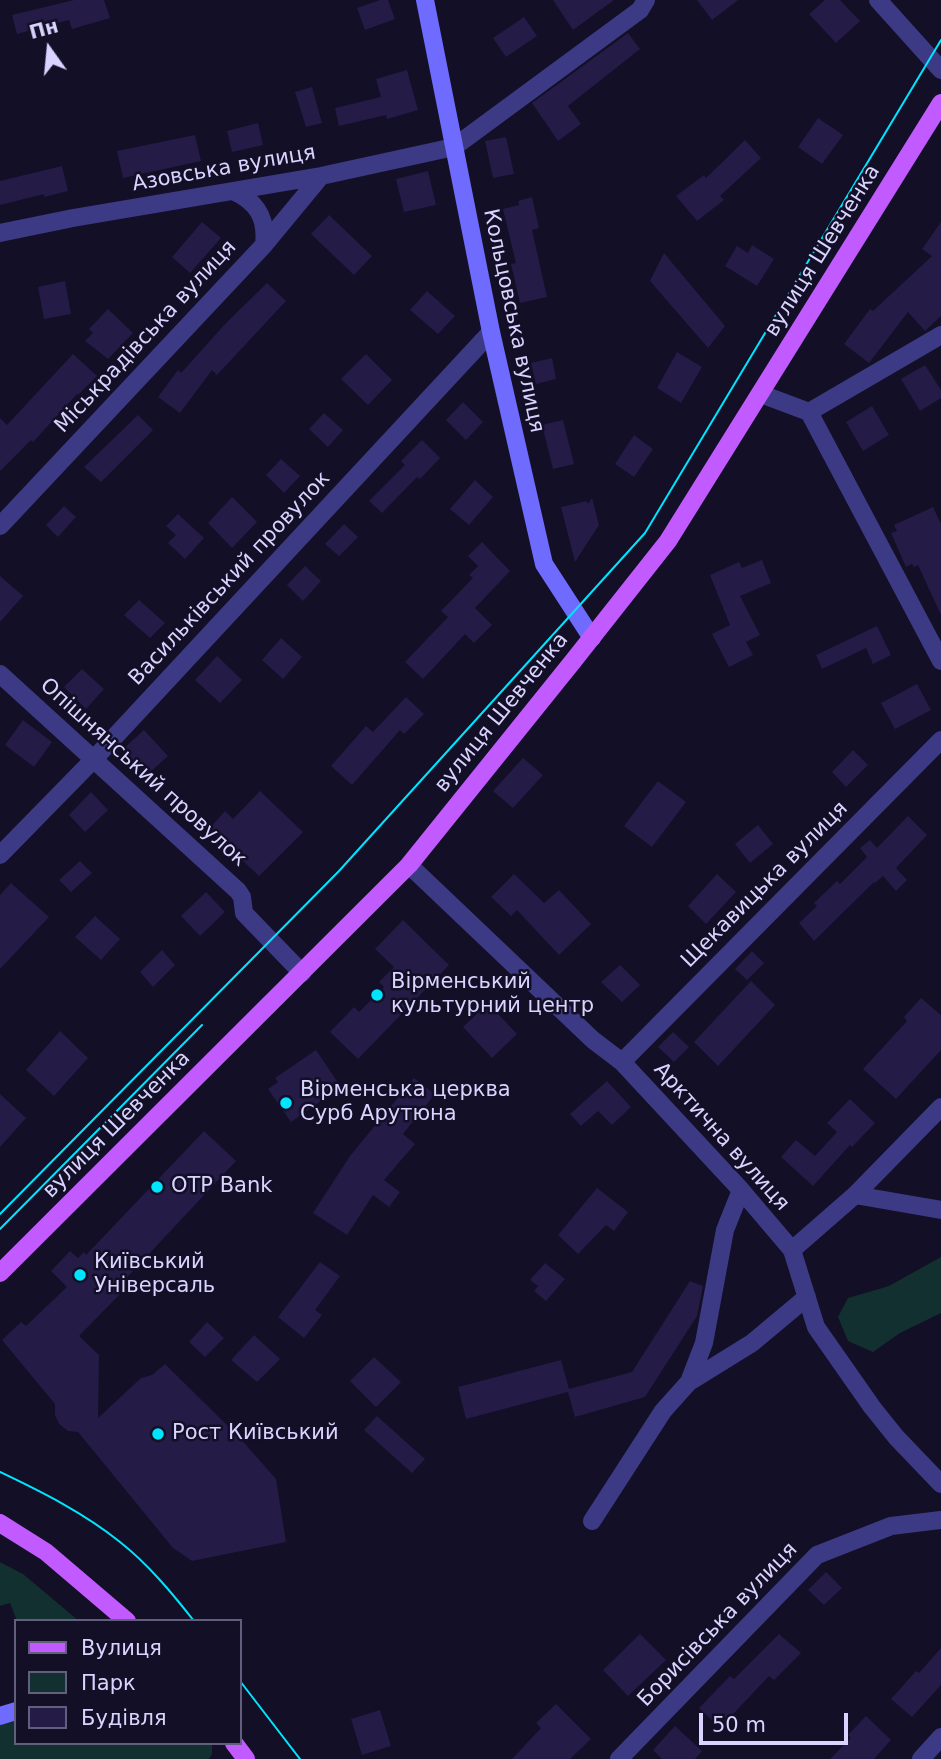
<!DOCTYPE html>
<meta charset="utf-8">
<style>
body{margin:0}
#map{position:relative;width:941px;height:1759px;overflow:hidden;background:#130f26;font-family:"DejaVu Sans",sans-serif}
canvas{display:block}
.legend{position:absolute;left:14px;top:1619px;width:228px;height:126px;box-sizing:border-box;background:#130f26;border:2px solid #625e7d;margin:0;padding:9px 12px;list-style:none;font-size:21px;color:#d9d4ff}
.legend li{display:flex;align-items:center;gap:14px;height:35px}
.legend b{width:35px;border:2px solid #625e7d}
.north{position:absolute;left:14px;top:14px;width:70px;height:70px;-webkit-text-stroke:5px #130f26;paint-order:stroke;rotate:345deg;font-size:19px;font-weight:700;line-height:28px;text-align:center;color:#d9d4ff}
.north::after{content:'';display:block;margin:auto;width:24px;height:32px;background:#d9d4ff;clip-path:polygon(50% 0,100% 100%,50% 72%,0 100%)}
.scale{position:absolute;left:699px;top:1713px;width:149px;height:32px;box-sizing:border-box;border:4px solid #d9d4ff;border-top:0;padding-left:9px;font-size:21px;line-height:24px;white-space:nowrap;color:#d9d4ff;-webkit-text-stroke:5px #130f26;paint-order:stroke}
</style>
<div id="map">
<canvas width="941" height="1759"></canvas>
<ul class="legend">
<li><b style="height:9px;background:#c25bff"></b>Вулиця</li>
<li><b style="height:19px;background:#12302f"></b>Парк</li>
<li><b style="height:19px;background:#241b47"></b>Будівля</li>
</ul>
<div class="north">Пн</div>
<div class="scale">50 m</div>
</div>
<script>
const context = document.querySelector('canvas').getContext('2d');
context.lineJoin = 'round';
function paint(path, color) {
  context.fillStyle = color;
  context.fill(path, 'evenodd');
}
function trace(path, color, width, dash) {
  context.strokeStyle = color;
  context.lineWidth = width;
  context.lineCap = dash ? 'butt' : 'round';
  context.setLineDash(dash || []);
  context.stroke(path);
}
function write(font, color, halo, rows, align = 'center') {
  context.font = font + ' "DejaVu Sans",sans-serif';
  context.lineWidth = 5;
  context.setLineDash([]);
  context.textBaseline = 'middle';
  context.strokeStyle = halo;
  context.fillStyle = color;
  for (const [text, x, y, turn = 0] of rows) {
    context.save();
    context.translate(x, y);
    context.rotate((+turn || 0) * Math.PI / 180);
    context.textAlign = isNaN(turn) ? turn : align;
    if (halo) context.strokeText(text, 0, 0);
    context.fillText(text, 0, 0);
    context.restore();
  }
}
const green = new Path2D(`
 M941,1257v56l-41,20 -27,19 -25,-11 -10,-24 10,-19 41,-12z
 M0,1562l23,12 56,47h-62l-7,-18 -10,3z
 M16,1720v23h196v11l-3,5h-209v-34z`);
const building = new Path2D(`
 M74,0h30l6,18 -38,11 -3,-9 -52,14 -5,-19z
 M380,0h8l7,19 -30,11 -8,-22z
 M553,0h61l-41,30z
 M697,0h41l-26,20z
 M825,0h15l20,21 -24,22 -27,-29z
 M524,17l13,19 -31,21 -13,-19z
 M628,33l12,16 -72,57 13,18 -23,17 -26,-38z
 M407,70l11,40 -31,9 -1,-4 -47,11 -4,-18 46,-11 -5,-18z
 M312,87l10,36 -16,4 -11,-35z
 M818,118l25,17 -21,29 -24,-17z
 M258,123l5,22 -31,7 -5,-21z
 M195,135l6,26 -78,17 -6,-27z
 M506,137l8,37 -21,4 -8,-37z
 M745,140l16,18 -41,38 4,4 -27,21 -21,-25 28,-21 2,3z
 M62,166l6,25 -24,6v-3l-44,11v-24z
 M428,171l8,34 -32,7 -8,-33z
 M532,197l7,31 -7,2 15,67 -27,6 -9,-39 5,-1 -13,-54 16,-4 -1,-4z
 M329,215l43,41 -18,19 -43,-41z
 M202,222l19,16 -31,35 -18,-16z
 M941,222v94l-16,15 -17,-19 -39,51 -25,-19 26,-35 3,2 59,-55 -10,-7z
 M752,245l22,14 -17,27 -32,-20 12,-20 11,7z
 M664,253l61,73 -17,22 -58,-67z
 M65,281l6,33 -27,5 -6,-32z
 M267,283l19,18 -69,74 -5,-5 -32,43 -22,-16 20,-27 3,3 45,-50z
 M427,291l28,25 -17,18 -28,-24z
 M108,309l25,24 -25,26 -23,-18 8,-8 -4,-4z
 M677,352l25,15 -21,36 -24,-15z
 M73,354l24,22 -19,19 -1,-1 -44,48 -2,-2 -31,31v-53l7,7z
 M366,354l26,26 -24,25 -27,-26z
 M552,358l4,21 -20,5 -5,-21z
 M925,365l16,25v8l-21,13 -19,-32z
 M463,402l20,20 -17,18 -20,-20z
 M872,406l17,29 -26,16 -17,-29z
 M324,413l19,17 -15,17 -19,-18z
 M138,415l15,15 -52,52 -17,-15z
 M563,420l11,44 -21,5 -11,-44z
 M634,435l19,14 -19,28 -19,-13z
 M422,440l18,18 -20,21 -3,-2 -35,36 -13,-12 36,-36 -4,-4z
 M281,459l19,17 -16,17 -18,-18z
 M475,480l18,17 -24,28 -19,-16z
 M232,497l25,25 -25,26 -24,-25z
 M592,498l7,27 -24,37 -14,-55 26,-6 1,3z
 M64,506l12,11 -18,20 -12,-12z
 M933,507l8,17v91l-23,-50 -4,2 -2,-3 -6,3 -15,-34 6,-2 -3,-6z
 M178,514l26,24 -19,21 -17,-16 8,-8 -10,-9z
 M344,524l14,13 -19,19 -14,-12z
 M482,542l28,29 -35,37 17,17 -18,18 -9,-9 -42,45 -18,-17 43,-45 -7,-6 32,-33 -4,-3 9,-9 -10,-10z
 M762,560l9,23 -31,13 20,39 -14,7 7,13 -24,12 -17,-33 18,-9 -20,-50 29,-13 3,6z
 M305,566l16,15 -18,20 -16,-16z
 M0,576l23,20 -23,26z
 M139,600l26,23 -15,15 -26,-23z
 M877,626l14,29 -18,9 -7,-16 -44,21 -6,-14z
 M281,638l21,19 -19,22 -21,-19z
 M217,656l25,24 -22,23 -25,-23z
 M82,669l22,20 -18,20 -22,-22z
 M917,684l14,26 -36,19 -14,-26z
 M406,697l18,17 -20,20 -4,-4 -48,55 -21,-19 35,-40 7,6z
 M23,720l29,22 -18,25 -29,-22z
 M144,730l24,26 -21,19 -24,-26z
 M853,750l15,15 -22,22 -14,-15z
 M523,758l20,17 -30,33 -20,-17z
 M658,781l28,21 -34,45 -28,-21z
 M260,791l43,41 -44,44 -50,-47 16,-18 8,8z
 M91,792l17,18 -23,22 -16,-17z
 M908,816l19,19 -31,33 11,12 -11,11 -13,-15 -8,7 -1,-1 -60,59 -15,-18 18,-17 -3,-3 23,-22 3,3 27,-27 -7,-9 10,-8 7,8z
 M758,825l15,19 -23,19 -15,-19z
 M80,861l12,12 -21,19 -12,-12z
 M514,874l30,29 15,-13 32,34 -32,31 -42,-45 -6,6 -20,-19z
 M717,874l19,18 -30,32 -18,-18z
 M11,883l38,34 -49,52v-74z
 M206,892l19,20 -25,24 -19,-20z
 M95,916l25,23 -19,21 -26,-23z
 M403,920l46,45 -91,94 -28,-27 24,-25 5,5 25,-25 -5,-5 15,-15 -19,-18z
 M162,950l13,15 -22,22 -13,-15z
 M752,951l12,12 -17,17 -12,-11z
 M620,965l20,20 -18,17 -21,-20z
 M751,981l24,24 -57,61 -24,-24z
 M921,998l20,17v35l-45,49 -33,-30 44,-48 -3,-4z
 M488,1003l29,31 -25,24 -29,-31z
 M60,1031l28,27 -34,38 -28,-26z
 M673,1032l16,15 -15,15 -16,-15z
 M316,1050l25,37 -50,35 -23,-33 10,-7 -3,-4z
 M414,1078l21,16 -32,40 12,10 -31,36 16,12 -11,15 -16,-12 -26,40 -34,-22 37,-57z
 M607,1081l24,26 -19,18 -14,-14 -17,15 -11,-12z
 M0,1094l26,24 -26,29z
 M850,1099l25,24 -23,24 -2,-2 -37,41 -32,-29 15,-17 19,16 22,-24 -10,-9z
 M204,1131l32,30 -117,125 5,4 -45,46 20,19 -1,63 43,-40 11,-3 13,-11 74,73 37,42 10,63 -94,19 -19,-13 -95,-116 -10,-1 -9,-7 -4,-9v-11l-53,-64 19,-18 5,4 41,-39 -16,-16 19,-20 8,7 6,-6 2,3z
 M597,1188l31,24 -14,19 -8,-6 -28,29 -20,-19z
 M320,1262l20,14 -25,34 7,5 -18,23 -26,-21z
 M545,1263l20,16 -19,22 -12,-10 4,-5 -8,-6z
 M690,1281l13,5 -6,30 -52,81 -70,20 -7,-25 -102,27 -8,-32 103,-27 8,29 63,-17z
 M207,1322l17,16 -19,19 -16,-15z
 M254,1335l26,24 -23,23 -26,-22z
 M374,1357l27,25 -25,25 -26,-26z
 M377,1416l48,43 -13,14 -48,-43z
 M826,1572l16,16 -18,17 -16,-15z
 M640,1634l26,26 -38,36 -25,-26z
 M779,1634l22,19 -27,27 -5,-4 -49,52 -21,-20 31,-32 4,3z
 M941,1648v37l-29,32 -21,-18 25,-28 3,2z
 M556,1704l35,35 -21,20h-58l29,-31 -5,-5z
 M380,1710l11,36 -29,9 -11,-36z
 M866,1716l25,24 -17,19h-44l21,-21 -3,-3z
 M675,1726l27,25 -7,8h-33l-9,-9z`);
const street = new Path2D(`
 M878,0l63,70
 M233,191c25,11 34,28 31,54
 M0,233l73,-15 248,-42 133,-29 186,-137 6,-10
 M761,394l48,18 132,-77
 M809,412l132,249
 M0,526l264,-281 57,-69
 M0,674l238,217 4,6 2,16 58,60
 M0,855l94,-96 397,-427
 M409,865l184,175 29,22 119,128 51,60 24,77 56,80 24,30 45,47
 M622,1062l319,-322
 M855,1195l86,15
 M792,1250l63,-55 86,-88
 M689,1382l63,-39 55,-46
 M592,1521l71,-110 26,-29 15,-39 21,-113 16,-40
 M619,1759l198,-204 74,-29 50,-6
 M921,1759l20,-22`);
const secondary = new Path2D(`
 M425,0l66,332 53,232 48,74
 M0,1716l16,-5`);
const primary = new Path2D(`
 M0,1273l409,-408 165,-205 94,-119 273,-438
 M0,1523l46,29 81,69
 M234,1743l12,16`);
const tram = new Path2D(`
 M0,1214l339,-343 306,-338 296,-493
 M0,1229l202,-204
 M0,1472c42,20 84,41 120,70 28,22 52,51 74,79
 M240,1681l60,78`);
const markers = [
 [377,995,7,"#00e5ff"],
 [286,1103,7,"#00e5ff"],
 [157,1187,7,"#00e5ff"],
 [80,1275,7,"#00e5ff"],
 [158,1434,7,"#00e5ff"]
];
const streetNames = [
 ["Азовська вулиця",224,169,-10],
 ["вулиця Шевченка",823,251,-58],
 ["Кольцовська вулиця",513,321,78],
 ["Міськрадівська вулиця",146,337,-47],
 ["Васильківський провулок",230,579,-47],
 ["вулиця Шевченка",502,713,-51],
 ["Опішнянський провулок",143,773,42],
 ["Щекавицька вулиця",765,885,-45],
 ["вулиця Шевченка",117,1125,-45],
 ["Арктична вулиця",721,1137,48],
 ["Борисівська вулиця",718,1625,-46]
];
const poiNames = [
 ["Вірменський",391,983],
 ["культурний центр",391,1007],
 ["Вірменська церква",300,1091],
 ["Сурб Арутюна",300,1115],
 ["OTP Bank",171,1187],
 ["Київський",94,1263],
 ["Універсаль",94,1287],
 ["Рост Київський",172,1434]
];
paint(green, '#12302f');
paint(building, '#241b47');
trace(street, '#3d3a85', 18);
trace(secondary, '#6f6bff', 18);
trace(primary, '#c25bff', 18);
trace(tram, '#00e5ff', 2);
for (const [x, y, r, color] of markers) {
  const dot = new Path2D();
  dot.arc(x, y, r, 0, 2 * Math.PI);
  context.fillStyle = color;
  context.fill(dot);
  trace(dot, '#130f26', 2.5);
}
write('21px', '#d9d4ff', '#130f26', streetNames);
write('21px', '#d9d4ff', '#130f26', poiNames, 'left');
</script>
